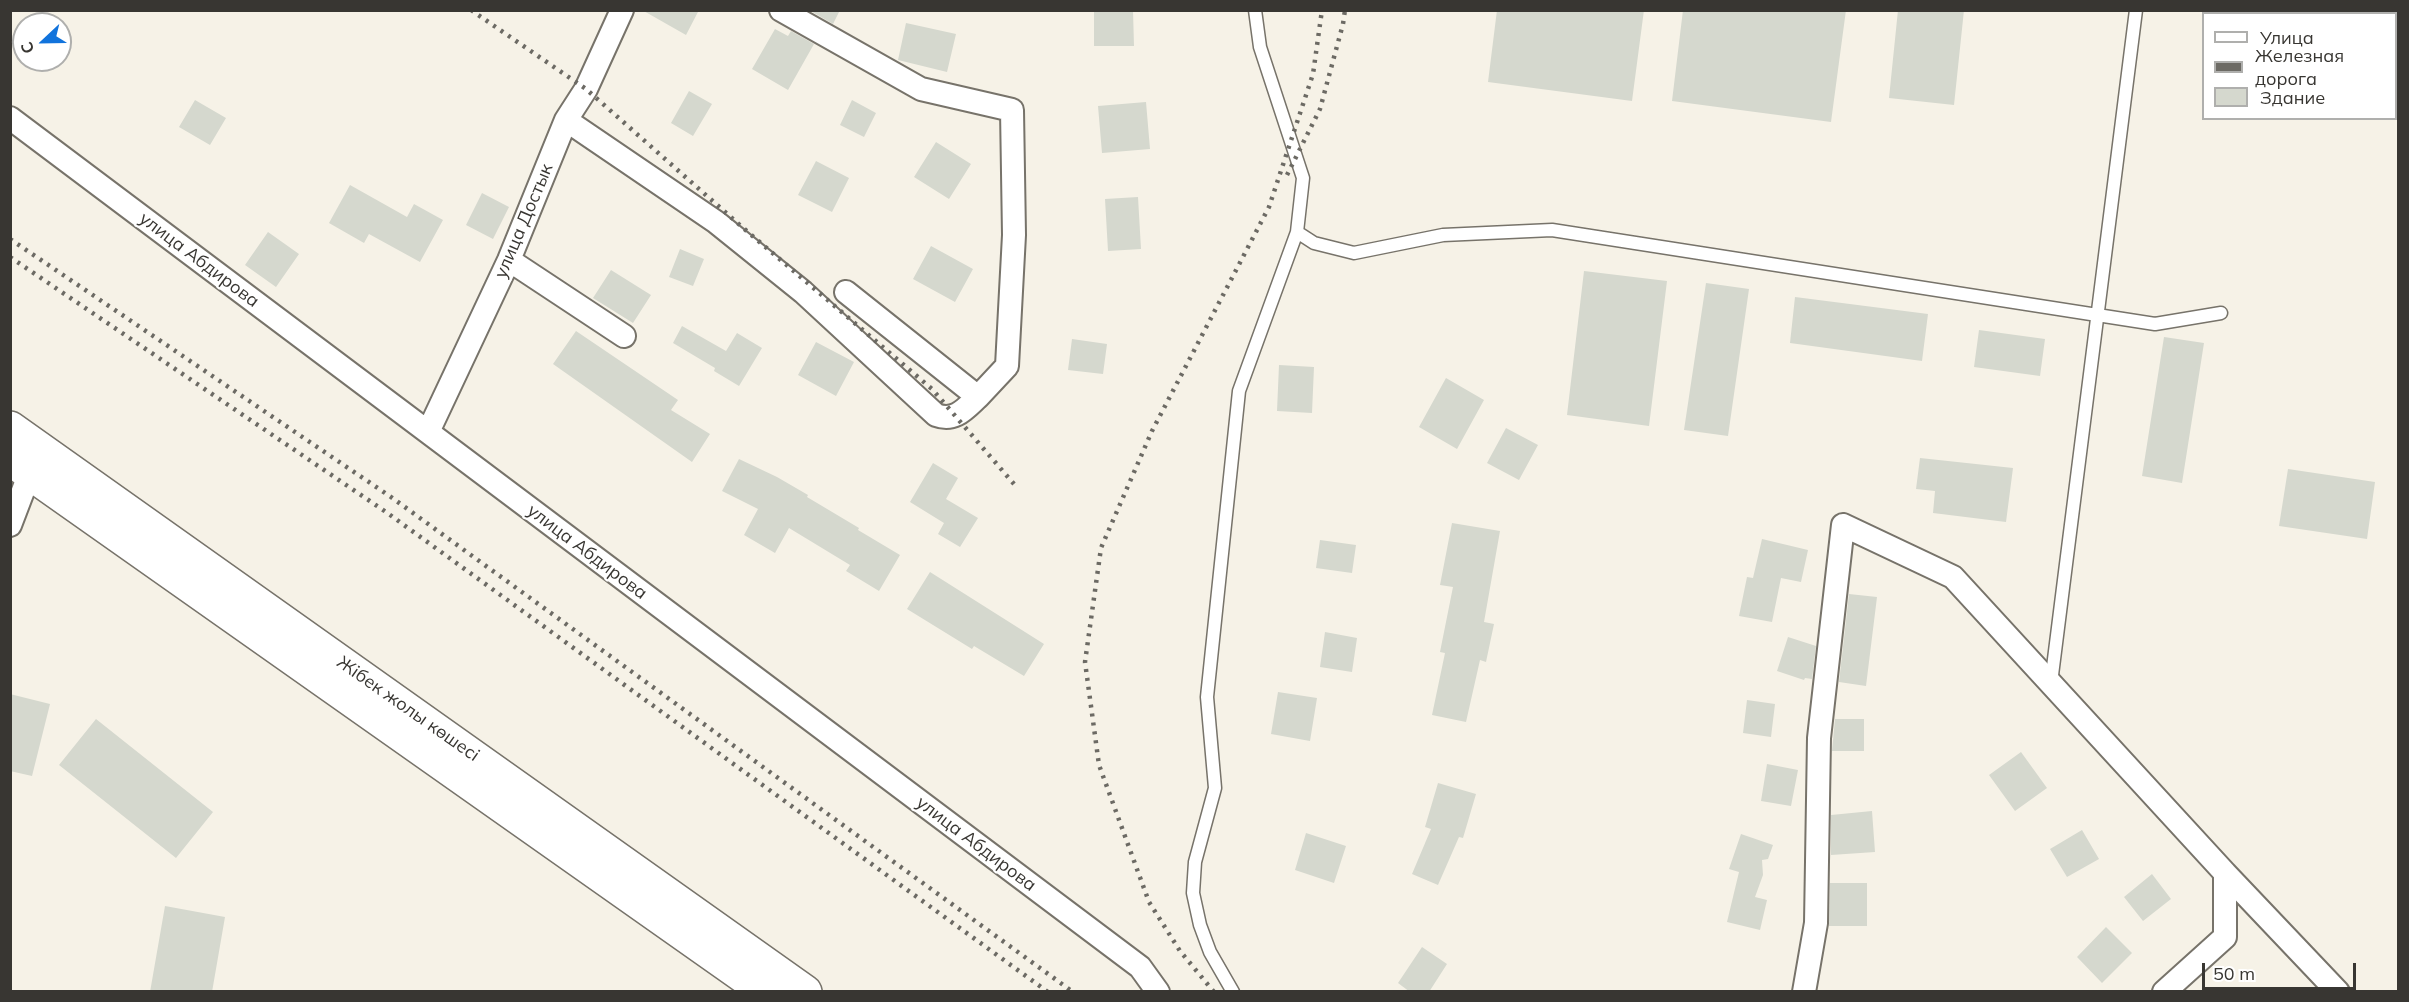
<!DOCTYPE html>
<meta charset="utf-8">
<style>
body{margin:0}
#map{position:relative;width:2409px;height:1002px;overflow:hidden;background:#f6f2e7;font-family:Mulish,sans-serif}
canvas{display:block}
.frame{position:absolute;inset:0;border:12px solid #383632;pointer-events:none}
.legend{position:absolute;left:2202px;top:12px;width:195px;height:108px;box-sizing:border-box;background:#fff;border:2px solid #afafad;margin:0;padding:8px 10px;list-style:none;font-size:18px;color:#383632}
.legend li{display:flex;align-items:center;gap:12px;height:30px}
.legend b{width:30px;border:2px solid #afafad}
.north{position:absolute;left:12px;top:12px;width:60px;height:60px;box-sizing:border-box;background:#fff;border:2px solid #afafad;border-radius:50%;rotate:248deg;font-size:16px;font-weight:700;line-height:24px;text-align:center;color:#383632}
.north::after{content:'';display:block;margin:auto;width:21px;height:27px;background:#1173dc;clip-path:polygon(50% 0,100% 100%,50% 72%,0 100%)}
.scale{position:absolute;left:2202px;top:963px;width:154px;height:27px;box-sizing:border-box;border:3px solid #383632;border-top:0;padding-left:8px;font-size:18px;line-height:21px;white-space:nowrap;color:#383632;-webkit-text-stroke:4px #fff;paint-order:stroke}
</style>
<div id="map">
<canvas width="2409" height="1002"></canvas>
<div class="frame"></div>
<ul class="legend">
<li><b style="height:8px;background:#fff"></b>Улица</li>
<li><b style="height:8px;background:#6c6a64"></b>Железная дорога</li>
<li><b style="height:16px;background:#d5d8ce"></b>Здание</li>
</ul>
<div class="north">С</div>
<div class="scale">50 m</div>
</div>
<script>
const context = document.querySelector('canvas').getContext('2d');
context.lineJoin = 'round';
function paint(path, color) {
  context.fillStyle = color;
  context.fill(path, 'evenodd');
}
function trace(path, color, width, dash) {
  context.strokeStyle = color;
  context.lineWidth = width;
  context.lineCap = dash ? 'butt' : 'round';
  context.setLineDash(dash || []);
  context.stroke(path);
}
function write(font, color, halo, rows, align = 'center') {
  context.font = font + ' Mulish,sans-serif';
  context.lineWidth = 4.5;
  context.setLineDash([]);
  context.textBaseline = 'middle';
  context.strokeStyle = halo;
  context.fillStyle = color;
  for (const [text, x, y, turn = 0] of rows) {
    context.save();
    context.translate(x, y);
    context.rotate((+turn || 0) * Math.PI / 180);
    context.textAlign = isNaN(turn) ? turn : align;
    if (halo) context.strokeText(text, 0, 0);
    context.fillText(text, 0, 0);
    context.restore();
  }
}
const building = new Path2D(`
 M642,10h57l-13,25z
 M809,10h31l-7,14z
 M1094,10h39l1,36h-40z
 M1497,10h147l-12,91 -144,-19z
 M1683,10h163l-15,112 -159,-21z
 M1898,10h66l-10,95 -65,-7z
 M906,23l50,11 -9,38 -49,-12z
 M775,29l13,7 3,-5 23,13 -26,46 -36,-21z
 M689,91l23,13 -19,32 -22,-13z
 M195,100l31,18 -16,27 -31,-18z
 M852,100l24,13 -12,24 -24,-12z
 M1146,102l4,47 -48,4 -4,-47z
 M936,142l35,22 -22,35 -35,-22z
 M816,161l33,17 -17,34 -34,-17z
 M350,185l57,32 7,-13 29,16 -23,42 -51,-28 -5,9 -35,-20z
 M482,193l27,14 -16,32 -27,-14z
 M1138,197l3,52 -33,2 -3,-52z
 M268,232l31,22 -23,33 -31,-22z
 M931,246l42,23 -18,33 -42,-23z
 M680,249l24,10 -11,27 -24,-9z
 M611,270l40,25 -18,28 -40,-25z
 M1584,271l83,10 -18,145 -82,-11z
 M1706,283l43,6 -21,147 -44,-6z
 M1795,297l133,17 -6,47 -132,-18z
 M682,326l44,25 11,-18 25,15 -23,38 -25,-15 1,-3 -42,-25z
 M1979,330l66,9 -5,37 -66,-9z
 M576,331l102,69 -7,10 39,24 -18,28 -139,-98z
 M2164,337l40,6 -22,140 -40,-7z
 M1072,339l35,5 -4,30 -35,-4z
 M816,342l38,20 -18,34 -38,-21z
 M1279,365l35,2 -2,46 -35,-2z
 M1446,378l38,22 -27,49 -38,-22z
 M1506,428l32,17 -19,35 -32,-17z
 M1920,458l93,10 -7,54 -73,-9 2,-22 -19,-2z
 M739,459l38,18 31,18 -1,2 52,31 -1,2 42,25 -21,36 -33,-20 4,-6 -61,-37 -14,25 -31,-18 14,-26 -36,-18z
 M933,463l25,15 -12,21 32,19 -18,29 -22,-13 6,-11 -34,-21z
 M2288,469l87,13 -8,57 -88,-13z
 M1452,523l48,8 -16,91 10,2 -8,38 -6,-2 -14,62 -34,-7 13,-62 -5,-1 13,-65 -13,-2z
 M1762,539l46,11 -7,32 -20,-4 -9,44 -33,-6 8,-39 6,1z
 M1320,540l36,5 -4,28 -36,-5z
 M930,572l114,72 -20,32 -50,-30 -2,3 -65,-40z
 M1849,594l28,3 -11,89 -27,-4z
 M1325,632l32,6 -5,34 -32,-5z
 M1788,637l28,9 -4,33 -7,-1 -1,2 -27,-9z
 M1278,692l39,6 -7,43 -39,-7z
 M10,694l40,10 -18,72 -22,-5z
 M1747,700l28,4 -4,33 -28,-4z
 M96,719l117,93 -37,46 -117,-93z
 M1835,719h29v32h-32z
 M2021,752l26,36 -32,23 -26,-36z
 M1767,764l31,6 -7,36 -30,-5z
 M1438,783l38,11 -13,44 -4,-1 -21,48 -26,-11 19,-45 -6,-2z
 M1872,811l3,41 -44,3v-40z
 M2082,830l17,29 -32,18 -17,-28z
 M1306,833l40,13 -12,37 -39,-13z
 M1741,834l32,11 -5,14 -6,1 1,15 -8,22 12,3 -7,30 -33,-8 12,-50 -10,-3z
 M2152,874l19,25 -28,22 -19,-24z
 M1830,883h37v43h-38z
 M165,906l60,11 -13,75h-62z
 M2106,927l26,26 -30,30 -25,-26z
 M1422,947l25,17 -18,28h-19l-12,-9z`);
const lane = new Path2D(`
 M1297,232l17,11 40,10 89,-18 109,-5 603,94 66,-11
 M2051,683l85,-673
 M1233,992l-23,-40 -10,-27 -7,-32 2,-31 20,-74 -8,-91 32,-306 58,-159 6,-54 -43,-131 -5,-37`);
const street = new Path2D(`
 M781,10l140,79 91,21 2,125 -7,131 -29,31 -132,-105
 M10,118l1130,849 18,25
 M566,120l150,102 87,70 133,123c19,7 29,-6 42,-18
 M509,260l115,76
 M428,432l81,-172 57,-140 20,-31 36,-79
 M10,525l24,-63
 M2225,873l113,119
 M1804,992l12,-69 3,-185 24,-213 110,52 272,296v64l-61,55`);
const primary = new Path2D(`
 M10,428l795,564
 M10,459l756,533`);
const rail = new Path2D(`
 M471,10l115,79 156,138 190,162 82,95
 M1287,175l33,-66 23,-85 2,-14
 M10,239l381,258 682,495
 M10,257l376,255 662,480
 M1214,992l-34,-41 -31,-49 -50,-137 -14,-103 16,-114 51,-117 117,-224 44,-133 9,-64`);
const streetNames = [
 ["улица Достык",524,221,-67],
 ["улица Абдирова",199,260,37],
 ["улица Абдирова",587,552,37],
 ["Жібек жолы көшесі",408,709,35],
 ["улица Абдирова",976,844,37]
];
paint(building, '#d5d8ce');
trace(lane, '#77736a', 15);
trace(street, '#77736a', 26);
trace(primary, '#77736a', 36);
trace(lane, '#fff', 12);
trace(street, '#fff', 22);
trace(primary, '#fff', 33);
trace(rail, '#6c6a64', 4.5, [3, 6]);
write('18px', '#383632', '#fff', streetNames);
</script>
